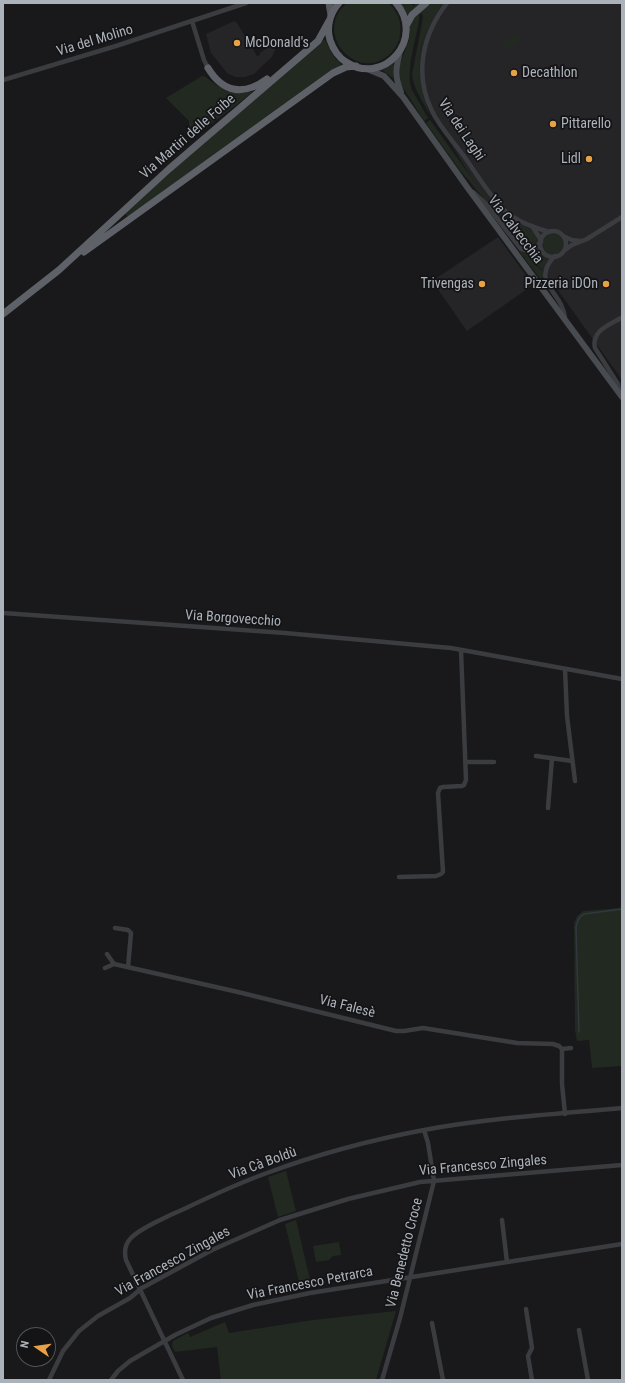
<!DOCTYPE html>
<meta charset="utf-8">
<style>
body{margin:0}
#map{position:relative;width:625px;height:1383px;overflow:hidden;background:#19191b;font-family:"Roboto Condensed",sans-serif}
canvas{display:block}
.frame{position:absolute;inset:0;border:4px solid #acb2ba;pointer-events:none}
.north{position:absolute;left:16px;top:1327px;width:40px;height:40px;box-sizing:border-box;background:#141416;border:1px solid #515358;border-radius:50%;rotate:283deg;font-size:11px;font-weight:700;line-height:16px;text-align:center;color:#acb2ba}
.north::after{content:'';display:block;margin:auto;width:14px;height:18px;background:#e8a144;clip-path:polygon(50% 0,100% 100%,50% 72%,0 100%)}
</style>
<div id="map">
<canvas width="625" height="1383"></canvas>
<div class="frame"></div>
<div class="north">N</div>
</div>
<script>
const context = document.querySelector('canvas').getContext('2d');
context.lineJoin = 'round';
function paint(path, color) {
  context.fillStyle = color;
  context.fill(path, 'evenodd');
}
function trace(path, color, width, dash) {
  context.strokeStyle = color;
  context.lineWidth = width;
  context.lineCap = dash ? 'butt' : 'round';
  context.setLineDash(dash || []);
  context.stroke(path);
}
function write(font, color, halo, rows, align = 'center') {
  context.font = font + ' "Roboto Condensed",sans-serif';
  context.lineWidth = 3.5;
  context.setLineDash([]);
  context.textBaseline = 'middle';
  context.strokeStyle = halo;
  context.fillStyle = color;
  for (const [text, x, y, turn = 0] of rows) {
    context.save();
    context.translate(x, y);
    context.rotate((+turn || 0) * Math.PI / 180);
    context.textAlign = isNaN(turn) ? turn : align;
    if (halo) context.strokeText(text, 0, 0);
    context.fillText(text, 0, 0);
    context.restore();
  }
}
const built = new Path2D(`
 M443,3h179v377l-77,-108 -15,-12 -10,-18 -22,-25 -19,-27 -53,-87 -7,-21v-28l6,-22 7,-14z
 M234,21l3,2 20,33h2l1,-3 11,-8 4,5 -3,7 -11,10 -7,7 -9,3h-10l-8,-4 -16,-20 -5,-19z
 M498,237l35,48 -66,46 -35,-50z`);
const green = new Path2D(`
 M347,3h41c9,7 14,18 12,30 0,9 -5,16 -11,22 -33,28 -77,-23 -42,-52z
 M401,3h10l2,3 2,-2 -1,-1h7l-10,8 -4,4z
 M428,3h15c-29,40 -30,69 -12,114 -7,-14 -18,-28 -19,-43l10,-51 1,-7 -2,-3 -2,2v6c-3,18 -14,52 -7,69l16,28 -4,3 -25,-40v-15l10,-26 1,-16 4,-7z
 M516,35l4,6 -13,10 -5,-7z
 M325,39c4,10 8,18 16,25l-2,3c-70,50 -141,98 -210,150l-3,-2v-2l46,-42 149,-129z
 M393,64l1,1 -1,13 -11,-8z
 M202,76h2c4,2 7,6 11,8 13,8 22,9 38,8l-59,45 -5,-7v-9l-23,-23z
 M430,120l90,125 9,4h-6l-5,-4 -33,-45 -26,-31 -33,-46z
 M492,202h1l9,11 13,10 19,9 3,7 -2,5 -4,3 -2,-2h-3l-4,-1z
 M543 244a10 10 0 1 1 20 0a10 10 0 1 1-20 0Z
 M536,249l5,7 7,4 -5,8 -5,-5 -5,-12z
 M519,251l6,2 6,-1 6,14 6,5v9l7,12z
 M622,906v160l-30,2 -3,-28 -12,1 -2,-11 -1,-107 3,-7 6,-5 36,-3z
 M286,1171l10,40 -18,6 -10,-40z
 M296,1220l16,68 -11,2 -16,-66z
 M339,1242l2,13 -8,1 -4,4 -13,2 -3,-16z
 M396,1311l-20,69h-155l-4,-33 -42,5 -3,-6 1,-5 15,-8 2,4 35,-15 4,11 84,-13z`);
const stream = new Path2D(`
 M579,1032l-3,-105c2,-6 2,-10 8,-13l38,-5`);
const minor = new Path2D(`
 M447,3c-25,32 -33,72 -15,108 8,17 23,32 34,48 12,17 23,36 38,51 13,12 29,17 45,22
 M192,21l12,39 4,8
 M3,80l113,-34 130,-43
 M473,192l12,11 36,46c8,4 14,-1 20,-7
 M532,226l9,14
 M540 244a13 13 0 1 1 26 0a13 13 0 1 1-26 0Z
 M563,236l9,4 8,1
 M565,250l7,-5 15,-6 35,-22
 M555,256c-26,26 8,36 10,62
 M619,391l-1,-7 -23,-36c-4,-17 14,-23 26,-30
 M3,613l282,20 166,15 171,31
 M565,669l2,47 8,65
 M536,756l36,5
 M466,762h28
 M548,808l4,-50
 M399,877l37,-1 5,-2 2,-2 -5,-79 2,-5 3,-1 19,-1 2,-1 2,-5 -5,-130
 M115,928l13,2 3,3 -3,34
 M107,954l7,10 124,28 158,39h8l19,-3 94,15 36,1 6,2 3,3v35l3,30
 M105,968l9,-4
 M562,1049l9,-1
 M502,1220l5,42
 M526,1309l6,39 -4,8 4,24
 M432,1323l11,57
 M579,1330l9,50
 M49,1380l14,-29 16,-20 19,-15 32,-18 12,-10 70,-38 68,-30 68,-21 72,-17 202,-17
 M111,1380l7,-9 12,-10 45,-26 36,-17 42,-13 57,-12 312,-49
 M183,1380l-57,-120c-2,-8 -1,-16 5,-22 8,-9 41,-24 53,-29 27,-13 55,-26 83,-36 51,-19 104,-33 157,-43 65,-12 132,-16 198,-22
 M382,1380l18,-62 34,-137 -6,-38 -4,-13`);
const secondary = new Path2D(`
 M400,51c-4,18 -6,23 1,41
 M367,69l17,7 19,21 64,90 155,210`);
const primary = new Path2D(`
 M329,3l2,12`);
const trunk = new Path2D(`
 M339,3c-9,10 -13,24 -9,37 3,9 8,17 16,22 38,25 80,-24 50,-59
 M406,26l6,-11 14,-12
 M208,68c15,25 36,28 59,11
 M84,252l249,-179 13,-6 10,-1
 M3,314l56,-44 110,-101 149,-128 11,-20`);
const markers = [
 [237,43,4,"#e8a144"],
 [514,73,4,"#e8a144"],
 [553,124,4,"#e8a144"],
 [589,159,4,"#e8a144"],
 [482,284,4,"#e8a144"],
 [606,284,4,"#e8a144"]
];
const streetNames = [
 ["Via del Molino",95,41,-17],
 ["Via dei Laghi",461,130,56],
 ["Via Martiri delle Foibe",188,137,-41],
 ["Via Calvecchia",515,230,53],
 ["Via Borgovecchio",233,619,4],
 ["Via Falesè",347,1007,14],
 ["Via Cà Boldù",263,1164,-20],
 ["Via Francesco Zingales",483,1166,-5],
 ["Via Benedetto Croce",405,1253,-76],
 ["Via Francesco Zingales",173,1262,-29],
 ["Via Francesco Petrarca",310,1284,-11]
];
const poiNames = [
 ["McDonald's",245,43],
 ["Decathlon",522,73],
 ["Pittarello",561,124],
 ["Lidl",581,159,"right"],
 ["Trivengas",474,284,"right"],
 ["Pizzeria iDOn",598,284,"right"]
];
paint(built, '#252528');
paint(green, '#212921');
trace(stream, '#30393f', 1.5);
trace(minor, '#3a3c40', 4.5);
trace(secondary, '#484b50', 6);
trace(primary, '#56595f', 7);
trace(trunk, '#5e6268', 7);
for (const [x, y, r, color] of markers) {
  const dot = new Path2D();
  dot.arc(x, y, r, 0, 2 * Math.PI);
  context.fillStyle = color;
  context.fill(dot);
  trace(dot, '#141416', 1.5);
}
write('14px', '#acb2ba', '#141416', streetNames);
write('14px', '#acb2ba', '#141416', poiNames, 'left');
</script>
